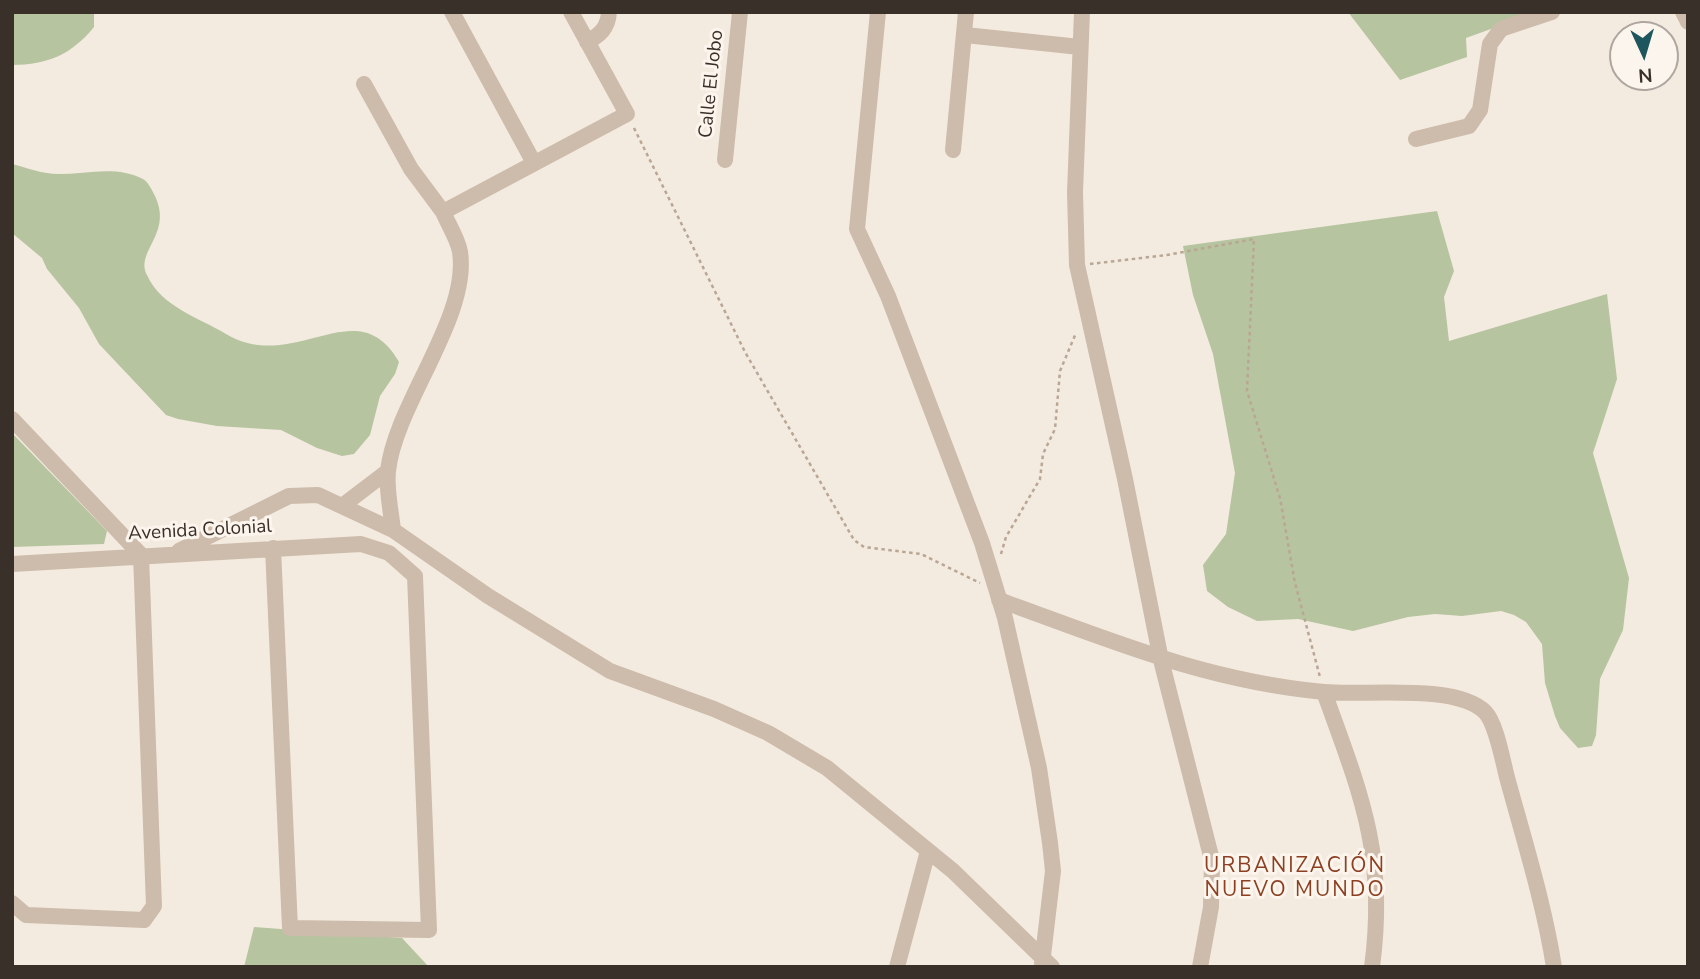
<!DOCTYPE html>
<meta charset="utf-8">
<style>
body{margin:0}
#map{position:relative;width:1700px;height:979px;overflow:hidden;background:#f4ebe0;font-family:"Nunito Sans",sans-serif}
canvas{display:block}
.frame{position:absolute;inset:0;border:14px solid #3a302a;pointer-events:none}
.north{position:absolute;left:1609px;top:21px;width:70px;height:70px;box-sizing:border-box;background:#fbf5ed;border:2px solid #aea69f;border-radius:50%;rotate:176deg;font-size:19px;font-weight:700;line-height:28px;text-align:center;color:#3a302a}
.north::after{content:'';display:block;margin:auto;width:24px;height:32px;background:#1e565d;clip-path:polygon(50% 0,100% 100%,50% 72%,0 100%)}
</style>
<div id="map">
<canvas width="1700" height="979"></canvas>
<div class="frame"></div>
<div class="north">N</div>
</div>
<script>
const context = document.querySelector('canvas').getContext('2d');
context.lineJoin = 'round';
function paint(path, color) {
  context.fillStyle = color;
  context.fill(path, 'evenodd');
}
function trace(path, color, width, dash) {
  context.strokeStyle = color;
  context.lineWidth = width;
  context.lineCap = dash ? 'butt' : 'round';
  context.setLineDash(dash || []);
  context.stroke(path);
}
function write(font, color, halo, rows, align = 'center') {
  context.font = font + ' "Nunito Sans",sans-serif';
  context.lineWidth = 6;
  context.setLineDash([]);
  context.textBaseline = 'middle';
  context.strokeStyle = halo;
  context.fillStyle = color;
  for (const [text, x, y, turn = 0] of rows) {
    context.save();
    context.translate(x, y);
    context.rotate((+turn || 0) * Math.PI / 180);
    context.textAlign = isNaN(turn) ? turn : align;
    if (halo) context.strokeText(text, 0, 0);
    context.fillText(text, 0, 0);
    context.restore();
  }
}
const green = new Path2D(`
 M12,12h82v15c-22,27 -46,38 -82,38z
 M1348,12h190l-72,26 1,19 -67,23z
 M12,164c16,4 30,10 47,10 27,0 58,-9 84,5 5,3 9,11 12,17 18,38 -20,55 -8,79 14,32 53,43 79,59 69,41 131,-46 173,28l-4,12 -15,22 -10,39 -16,19 -12,2 -25,-8 -36,-18 -64,-4 -39,-7 -12,-4 -67,-71 -20,-36 -32,-39 -5,-11 -30,-25z
 M1437,211l17,60 -10,26 5,44 158,-47 10,85 -24,74 36,125 -6,52 -23,49 -4,56 -4,11 -14,2 -18,-20 -5,-12 -10,-33 -3,-39 -16,-22 -12,-7 -13,-4 -39,5 -27,-2 -27,3 -55,14 -55,-12 -41,2 -29,-14 -21,-16 -4,-26 23,-31 9,-61 -22,-119 -20,-59 -10,-49z
 M12,433l95,98 -3,13 -92,3z
 M254,927l148,11 27,29h-185z`);
const path = new Path2D(`
 M634,128l111,224 109,188 10,7 57,7 59,29
 M1090,264l77,-9 87,-16 -7,152 33,107 15,85 25,94
 M1001,554l5,-17 34,-58 3,-25 12,-25 5,-58 16,-38`);
const minor = new Path2D(`
 M452,12l82,151
 M878,12l-21,217 31,67 94,247 23,75 34,150 11,75 3,28 -11,93
 M1082,12l-7,180 2,73 48,214 36,181 51,200 -1,47 -11,60
 M1683,12l5,10
 M965,35l115,12
 M587,42c13,-7 21,-14 22,-30
 M364,84l47,85 32,43 184,-98 -56,-102
 M1416,139l53,-13 11,-16 10,-66 11,-15 51,-17
 M953,150l13,-138
 M725,160l15,-148
 M12,419l129,136 13,351 -10,14 -118,-5 -14,-12
 M342,506l46,-35
 M393,530c-2,-19 -7,-41 -5,-59 7,-66 82,-154 72,-219 -2,-13 -12,-28 -17,-40
 M179,551l110,-55 29,-1 75,35 95,66 122,75 104,38 54,24 59,35 126,103 99,96
 M12,564l349,-20 28,9 26,23 14,354 -139,-2 -17,-380
 M999,600c111,40 206,81 325,92 41,4 132,-9 161,20 12,12 18,52 23,69 17,62 36,123 46,186
 M1324,692c37,102 63,163 48,275
 M897,967l31,-116`);
const streetNames = [
 ["Calle El Jobo",712,84,-84],
 ["Avenida Colonial",200,531,-3]
];
const neighbourhoodNames = [
 ["URBANIZACIÓN",1295,867],
 ["NUEVO MUNDO",1295,891]
];
paint(green, '#b6c49f');
trace(path, '#b9a695', 2.5, [3.5, 3.5]);
trace(minor, '#cdbcab', 16);
write('19px', '#3a302a', '#fbf5ed', streetNames);
context.letterSpacing = '2px';
write('21px', '#8c3f21', '#fbf5ed', neighbourhoodNames);
context.letterSpacing = '0px';
</script>
